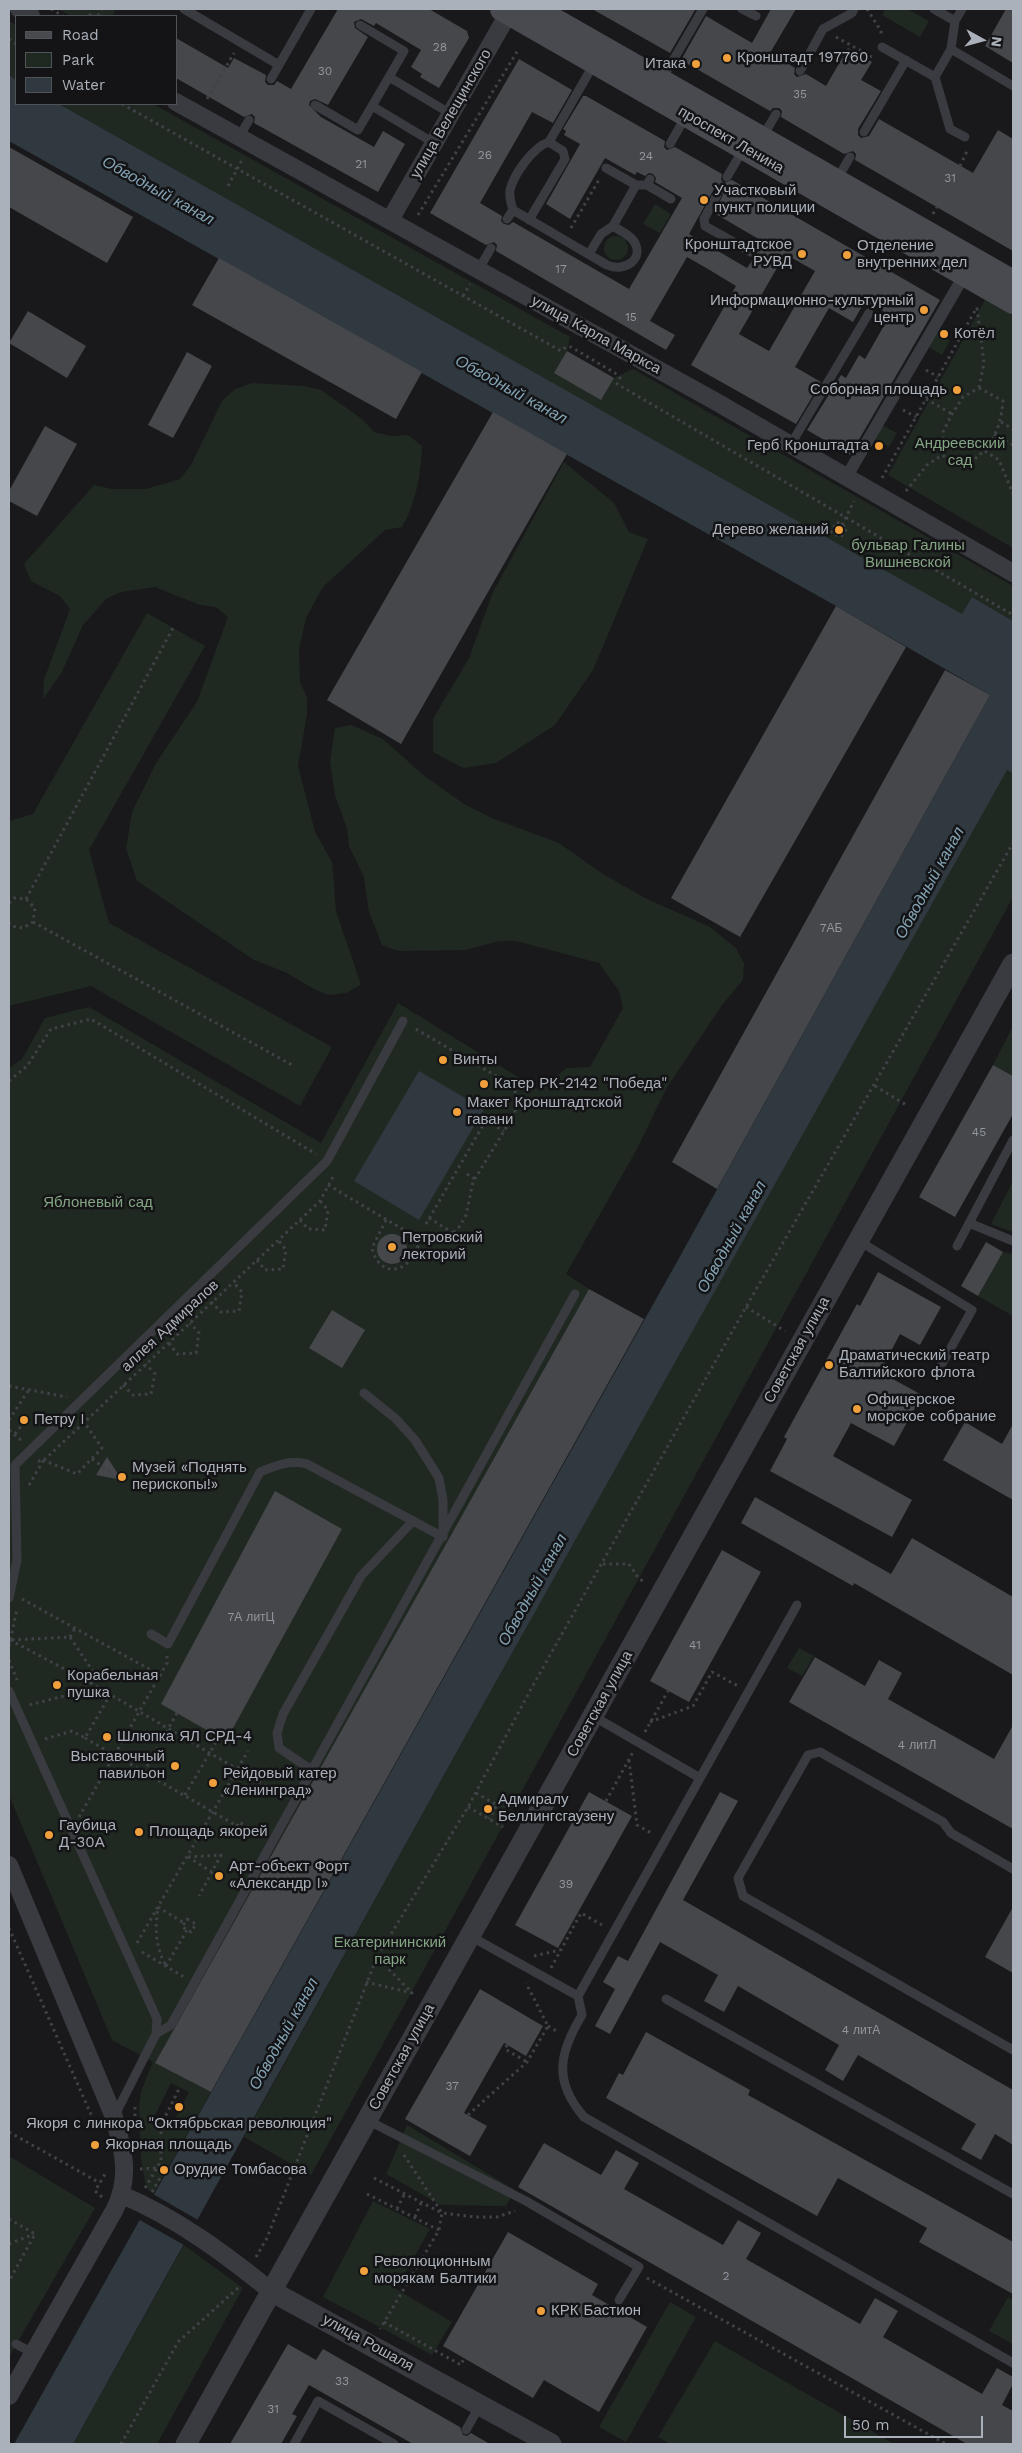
<!DOCTYPE html>
<meta charset="utf-8">
<style>
body{margin:0}
#map{position:relative;width:1022px;height:2453px;overflow:hidden;background:#19191b;font-family:"Work Sans",sans-serif}
canvas{display:block}
.frame{position:absolute;inset:0;border:10px solid #abb1ba;pointer-events:none}
.legend{position:absolute;left:15px;top:15px;width:162px;height:90px;box-sizing:border-box;background:#141416;border:1px solid #505358;margin:0;padding:6px 9px;list-style:none;font-size:15px;color:#abb1ba}
.legend li{display:flex;align-items:center;gap:10px;height:25px}
.legend b{width:25px;border:1px solid #505358}
.north{position:absolute;left:957px;top:15px;width:50px;height:50px;-webkit-text-stroke:4px #141416;paint-order:stroke;rotate:97deg;font-size:14px;font-weight:700;line-height:20px;text-align:center;color:#abb1ba}
.north::after{content:'';display:block;margin:auto;width:18px;height:22px;background:#abb1ba;clip-path:polygon(50% 0,100% 100%,50% 72%,0 100%)}
.scale{position:absolute;left:844px;top:2416px;width:139px;height:22px;box-sizing:border-box;border:2px solid #abb1ba;border-top:0;padding-left:6px;font-size:15px;line-height:18px;white-space:nowrap;color:#abb1ba;-webkit-text-stroke:4px #141416;paint-order:stroke}
</style>
<div id="map">
<canvas width="1022" height="2453"></canvas>
<div class="frame"></div>
<ul class="legend">
<li><b style="height:6px;background:#484a50"></b>Road</li>
<li><b style="height:14px;background:#202921"></b>Park</li>
<li><b style="height:14px;background:#2f393f"></b>Water</li>
</ul>
<div class="north">N</div>
<div class="scale">50 m</div>
</div>
<script>
const context = document.querySelector('canvas').getContext('2d');
context.lineJoin = 'round';
function paint(path, color) {
  context.fillStyle = color;
  context.fill(path, 'evenodd');
}
function trace(path, color, width, dash) {
  context.strokeStyle = color;
  context.lineWidth = width;
  context.lineCap = dash ? 'butt' : 'round';
  context.setLineDash(dash || []);
  context.stroke(path);
}
function write(font, color, halo, rows, align = 'center') {
  context.font = font + ' "Work Sans",sans-serif';
  context.lineWidth = 5;
  context.setLineDash([]);
  context.textBaseline = 'middle';
  context.strokeStyle = halo;
  context.fillStyle = color;
  for (const [text, x, y, turn = 0] of rows) {
    context.save();
    context.translate(x, y);
    context.rotate((+turn || 0) * Math.PI / 180);
    context.textAlign = isNaN(turn) ? turn : align;
    if (halo) context.strokeText(text, 0, 0);
    context.fillText(text, 0, 0);
    context.restore();
  }
}
const green = new Path2D(`
 M58,9h58l-4,7h-41z
 M886,9h21l22,12 -9,16 -38,-22z
 M9,21l7,4v55l-7,-5z
 M59,104h94l417,233 -3,14 -12,22 59,5 19,-9 380,217v35l-41,-24 -10,18z
 M655,204l16,10 -11,19 -17,-9z
 M604 248a12 12 0 1 1 24 0a12 12 0 1 1-24 0Z
 M985,300l28,16v232l-125,-73z
 M936,332l14,9 -8,14 -15,-9z
 M252,383l52,3 17,4 41,29 12,13 17,4 17,-1 14,11c-1,27 -6,58 -20,81l-17,3 -62,57 -17,31 -7,31 1,33 7,16v16l-9,52 17,66 17,30 4,49 25,74 -15,8 -17,2 -15,-6 -29,-17 -31,-12 -117,-79 -11,-32 6,-37 24,-49 41,-61 31,-85 -12,-10 -16,-2 -45,-18 -34,5 -15,7 -23,26 -21,47 -19,27 1,-19 26,-71 -10,-13 -29,-15 -7,-17 70,-79 18,4h34l34,-10 11,-14 31,-64 13,-12z
 M882,425l15,8 -8,14 -15,-8z
 M564,462l50,41 15,29 19,7 -55,131 -38,55 -59,38 -33,5 -30,-16v-33l36,-61 24,-66z
 M147,613l58,33 -116,204 20,73 223,124 -32,59 -209,-120 -82,20v-185l24,-7z
 M351,725l32,14 39,35 42,30 30,15 65,24 44,31 44,25 63,28 26,21 8,15 -1,17 -21,25 -56,84 -29,60 -71,125 23,15 -434,774 56,29 -58,102 -7,-7 -5,-29 -2,-52 2,-15 12,-29 -41,-22 -103,-245v-727l13,-9 23,-41 44,-11 232,136 77,-140 141,87 28,-22 23,-1 33,-59 -4,-17 -20,-28 -83,-22h-17l-34,9 -67,1 -16,-6 -13,-33 -5,-35 -15,-31 -2,-17 -12,-34 -5,-33 5,-34zM171,2083l18,9 -19,37 -17,-10z
 M1007,769l6,4v124l-702,1278 -67,-38 221,-400z
 M1013,1026v50l-20,-11z
 M1013,1181v51l-22,-8z
 M1003,1252l10,2v62l-35,-20z
 M799,1648l15,8 -12,20 -15,-8z
 M407,2125l108,65 -9,16 -65,-1 -55,-31z
 M9,2156l86,52 -86,149z
 M373,2201l57,28 -34,60 56,33 -20,33 -109,-58z
 M184,2245l59,43 -86,156h-84z
 M1008,2297l5,3v44l-24,-13z
 M670,2302l26,15 -70,125 -27,-15z
 M715,2341l179,103h-224l-12,-7z`);
const water = new Path2D(`
 M9,75l7,5v24h43l903,510 10,-17 41,24v152l-6,-3 -542,967 -392,707h-59l664,-1184 312,-565 -154,-89 -827,-465z
 M419,1071l65,38 -65,111 -65,-39z`);
const pier = new Path2D(`
 M153,2194l45,26 -14,25 -46,-26z`);
const building = new Path2D(`
 M338,9h91l38,22 2,7 -30,50 -19,-11 2,-3 -11,-7 10,-17 -45,-27 -2,3 -13,-7 -7,3 1,6 13,9 -40,68 -13,-6 -5,2 -1,4 12,12 53,30 9,-16 22,13 -27,48 -124,-69 1,-6 -3,-3 -8,3 -68,-39v-40l52,30 6,-10 32,17 -1,7 3,3h6l3,-4 14,8z
 M592,9h101l2,1 -25,43z
 M771,9h25l-26,44 25,15 -1,6 3,3 9,-3 20,12 22,-38 24,14 -11,18 20,11 -23,38v6l3,3 8,-2 10,-17 94,54 25,-43 15,9v112l-158,-91 1,-6 -3,-3 -9,3 -63,-37 1,-6 -3,-3h-6l-3,3 -89,-51 25,-44 46,27z
 M1006,9h7v54l-28,-17z
 M519,59l53,31 -19,33 -21,-11 -52,91 22,13 -1,5 3,3 5,1 4,-3 116,67 53,-91 -27,-16 1,-4 -3,-4 -4,-1 -4,3 -8,-4 -2,3 -30,-17 -35,61 -24,-15 34,-60 -16,-9 2,-4 -3,-2 20,-33h3l79,45 -1,6 3,3 8,-3 47,27 -1,6 3,3 8,-3 208,120 -90,155 -43,-25 34,-55 5,3 13,-23 6,4 25,-44 -25,-14 -12,21 -24,-14 -34,59 26,15 -25,42 -105,-59 45,-79 -28,-17 -21,-12 -37,64 25,14 -9,15 -170,-99 1,-6 -3,-3 -8,3 -56,-32zM714,189l6,1 3,5 -9,18 48,28 -6,14 -9,13 -58,-34zM785,254l30,17 -46,80 -30,-17z
 M9,147l124,70 -26,46 -98,-56z
 M219,258l203,114 -26,47 -204,-114z
 M28,311l58,35 -19,32 -58,-35z
 M567,351l47,27 -13,22 -47,-27z
 M187,352l25,14 -39,72 -25,-13z
 M493,412l74,42 -166,290 -74,-44z
 M45,426l32,18 -40,72 -28,-15v-10z
 M836,606l70,41 -166,290 -69,-39z
 M945,670l45,25 -273,494 -45,-27z
 M993,1065l20,11v38l-58,103 -36,-20z
 M377 1249a15 15 0 1 1 30 0a15 15 0 1 1-30 0Z
 M986,1242l17,10 -25,44 -17,-10z
 M878,1272l63,35 -21,38 -20,-11 -20,38 42,23 -28,51 -43,-23 -18,33 79,44 -20,37 -122,-66 17,-32 -3,-2 73,-133 3,2z
 M589,1289l55,30 -433,773 -56,-29z
 M332,1310l33,20 -23,38 -33,-20z
 M965,1422l37,22 11,-20v76l-70,-40z
 M107,1457l15,23 -26,-5z
 M275,1491l67,38 -116,212 -65,-37z
 M755,1497l136,77 21,-36 101,59v78l-159,-92 -1,3 -112,-63z
 M722,1550l39,22 -72,130 -39,-21z
 M815,1657l50,29 14,-26 23,13 -14,26 106,60 19,-34v104l-224,-127z
 M589,1792l43,24 -74,132 -43,-23z
 M720,1792l18,9 -55,99 330,190v55l-18,-11 -14,26 -20,-11 15,-25 -118,-69 -15,26 -18,-11 14,-25 -101,-59 -14,26 -20,-11 14,-26 -58,-33 -50,92 -15,-8 20,-37 -12,-7 15,-26 10,5z
 M1013,1907v66l-28,-16z
 M480,1989l63,37 -17,30 -22,-13 -40,70 23,13 -17,30 -65,-37z
 M646,2032l104,58 -2,5 265,147v52l-94,-52 8,-14 -89,-50 -21,38 -211,-118 13,-25 4,2z
 M544,2143l57,32 15,-25 23,13 -15,26 99,56 15,-25 23,13 -15,26 114,65 15,-26 23,13 -15,26 99,57 15,-26 16,9v7l-11,21 11,6v33h-46l-449,-257z
 M508,2232l90,52 -6,11 55,32 -48,85 -55,-32 -11,18 -90,-52z
 M288,2344l28,16 7,-11 137,78 3,8 4,1 4,-3 19,11h-77l-104,-59 -17,29 5,2 -16,28h-51z`);
const path = new Path2D(`
 M51,9l12,7
 M867,9l14,22v5
 M90,16l1,-7
 M98,16l4,-7
 M836,37l36,20
 M9,39l7,5
 M207,99l27,-46
 M122,104l439,247 5,-4h5l44,26 5,5 -3,6 396,231
 M960,166l8,-17
 M228,186l15,-28
 M933,214l4,-7
 M418,215l100,-165
 M571,228l29,-50
 M463,296l7,-12
 M977,308l7,55 -5,25
 M926,370l12,7
 M979,388l24,13c-3,33 -13,47 -39,67l-22,-13 1,-23 9,-18 11,-17z
 M926,399l26,15
 M903,410l13,7
 M1001,422l12,7
 M994,434l19,11
 M985,451l14,9 14,34
 M882,478l95,-171
 M906,491l21,-26 15,-10
 M837,522l10,6 -6,9 -10,-5z
 M842,525l12,-24
 M26,899l147,-271
 M9,903l5,-5 12,1 9,9 -2,14 -10,6 -12,-2 -2,-3
 M33,922l259,143
 M9,1081l18,-15 24,-37 40,-10 225,135
 M875,1086l33,20
 M486,1121l18,10
 M467,1174l8,5
 M328,1185l93,55 26,-2 11,-9 8,-14 7,-33 42,-69v-22l-5,-7 -96,-56
 M429,1218l24,15
 M300,1220l8,9 17,1 3,-20 -8,-9
 M386,1220l-14,28c3,16 18,29 34,16 7,-5 11,-16 15,-24
 M426,1224l64,-111
 M257,1260l8,10 18,-1 3,-19 -8,-10
 M211,1302l10,10 18,-1 3,-19 -9,-10
 M746,1307l39,24
 M169,1343l8,11 19,-1 3,-20 -9,-10
 M123,1385l10,10 18,-1 4,-20 -9,-10
 M9,1386l58,11
 M9,1420l19,-29
 M9,1430l13,11
 M15,1434l7,-9
 M92,1459l20,14
 M43,1460l34,14 25,-26 -18,-26
 M38,1461h5l277,-260 14,-26
 M29,1485l14,-24
 M603,1564h26l10,15 7,3
 M22,1599l138,76
 M70,1637l5,-9
 M10,1640l79,42 194,114
 M12,1640l58,-3 24,36 -10,18 -55,14
 M9,1646l8,-37
 M9,1660l8,20
 M650,1722l43,-16 19,-34 26,14
 M645,1732l23,-41
 M85,1738l152,88 2,-4 9,5 -5,8 -9,-4 3,-5
 M45,1739l27,-8 13,7 25,-43
 M629,1760l8,65 16,9
 M144,1772l33,-59
 M476,1793l21,12 -8,14
 M185,1795l34,-58
 M606,1801l27,-49
 M468,1807l35,20
 M79,1817l88,-154v-7
 M188,1857l33,-2 -22,41
 M188,1857l24,15
 M187,1919l9,5 -5,8 -9,-5z
 M9,1928l88,200
 M137,1943l111,-192
 M142,1952l42,25
 M534,1956l26,-6
 M165,1964c-10,-19 -10,-36 -7,-57l26,16
 M166,1966l21,-36
 M551,1968l30,-55 21,12
 M366,1982l46,11 -35,-36
 M548,2026l10,6
 M507,2045l-2,4 22,13
 M135,2107v14
 M468,2115l59,-53 21,-36 -22,-43
 M9,2132l91,51
 M404,2155l38,58 33,4h22l18,-6
 M140,2169l16,-1
 M374,2178l68,35 -3,17 -59,99
 M145,2188l16,-27v-36l19,-38
 M152,2192l11,-19
 M367,2194l72,36
 M102,2197l-7,-6 10,-17
 M397,2209l8,-16
 M415,2217l6,-14
 M9,2219l26,15 -26,47
 M9,2244l25,-10
 M256,2257l11,-19 110,-281 91,-150 63,-118 215,-382 267,-464
 M647,2278l299,166
 M384,2322l77,43 3,-7
 M121,2444l57,-102 61,-55`);
const service = new Path2D(`
 M184,9l95,56
 M742,9l14,7
 M934,9l21,12 7,-12
 M360,25l44,26 -15,26 62,37
 M882,47l53,30 16,-28 4,-28
 M951,49l62,37
 M800,71l23,-42 29,-16 2,-4
 M935,77l15,52 15,8
 M271,79l40,-70
 M661,81l42,-72
 M315,105l43,25 14,-24 62,37
 M372,106l17,-29
 M864,132l42,-72
 M239,137l10,-17
 M762,138l14,-24
 M670,144l16,-28
 M606,168l30,17h11l3,-6
 M727,177l17,-29
 M836,181l14,-24
 M647,185l24,14
 M717,195l-13,24 1,7 46,26
 M513,210c-2,-7 -4,-12 -3,-20 4,-16 23,-43 39,-48l46,-80
 M507,219l6,-9 94,55c18,8 39,-7 26,-25 -5,-6 -14,-10 -20,-14
 M529,220l36,-61 -2,-8 -14,-9
 M589,254l12,-20 12,-8 23,-41
 M479,269l12,-21
 M791,444l78,-131
 M969,1223l44,18
 M859,1241l113,69 -33,59
 M957,1246l56,-106
 M9,1598l8,-38 -2,-95 312,-304 76,-140
 M797,1605l-219,391 4,19c-23,38 -29,66 2,102l429,246
 M151,1634l17,10 92,-172c17,-7 29,-12 47,-8l136,73v-37l-4,-22 -24,-38 -19,-21 -32,-26
 M9,1691l148,328 -1,15 -42,83
 M593,1716l107,62
 M313,1771l-34,-23 -2,-15 6,-19 78,-138 52,-55
 M1013,1869l-62,-36 -8,-11 -123,-70 -12,3 -70,123 5,18 270,154
 M470,1936l108,60
 M666,1999l347,195
 M156,2034l15,-9 404,-731
 M367,2120l159,81 113,66 -20,33
 M16,2344l17,9
 M466,2430l14,-25
 M294,2444l24,-43 76,43`);
const pedestrian = new Path2D(`
 M847,476l118,-202`);
const minor = new Path2D(`
 M19,9l12,7
 M176,102l537,298 300,173
 M390,220l121,-211
 M9,1865l105,252c9,33 17,59 1,92l-106,187
 M122,2195c55,23 103,59 149,96`);
const tertiary = new Path2D(`
 M271,2291l280,153
 M186,2444l827,-1480`);
const secondary = new Path2D(`
 M502,9l511,293
 M535,9l478,273`);
const markers = [
 [727,58,5,"#ef9f3c"],
 [696,64,5,"#ef9f3c"],
 [704,200,5,"#ef9f3c"],
 [802,254,5,"#ef9f3c"],
 [847,255,5,"#ef9f3c"],
 [924,310,5,"#ef9f3c"],
 [944,334,5,"#ef9f3c"],
 [957,390,5,"#ef9f3c"],
 [879,446,5,"#ef9f3c"],
 [839,530,5,"#ef9f3c"],
 [443,1060,5,"#ef9f3c"],
 [484,1084,5,"#ef9f3c"],
 [457,1112,5,"#ef9f3c"],
 [392,1247,5,"#ef9f3c"],
 [829,1365,5,"#ef9f3c"],
 [857,1409,5,"#ef9f3c"],
 [24,1420,5,"#ef9f3c"],
 [122,1477,5,"#ef9f3c"],
 [57,1685,5,"#ef9f3c"],
 [107,1737,5,"#ef9f3c"],
 [175,1766,5,"#ef9f3c"],
 [213,1783,5,"#ef9f3c"],
 [488,1809,5,"#ef9f3c"],
 [139,1832,5,"#ef9f3c"],
 [49,1835,5,"#ef9f3c"],
 [219,1876,5,"#ef9f3c"],
 [179,2107,5,"#ef9f3c"],
 [95,2145,5,"#ef9f3c"],
 [164,2170,5,"#ef9f3c"],
 [364,2271,5,"#ef9f3c"],
 [541,2311,5,"#ef9f3c"]
];
const numberNames = [
 ["28",440,47],
 ["30",325,71],
 ["35",800,94],
 ["26",485,155],
 ["24",646,156],
 ["21",361,164],
 ["31",950,178],
 ["17",561,269],
 ["15",631,317],
 ["7АБ",831,928],
 ["45",979,1132],
 ["7А литЦ",251,1617],
 ["41",695,1645],
 ["4 литЛ",917,1745],
 ["39",566,1884],
 ["4 литА",861,2030],
 ["37",452,2086],
 ["2",726,2276],
 ["33",342,2381],
 ["31",273,2409]
];
const poiNames = [
 ["Кронштадт 197760",737,58],
 ["Итака",686,64,"right"],
 ["Участковый",714,191],
 ["пункт полиции",714,208],
 ["Кронштадтское",792,245,"right"],
 ["РУВД",792,262,"right"],
 ["Отделение",857,246],
 ["внутренних дел",857,263],
 ["Информационно-культурный",914,301,"right"],
 ["центр",914,318,"right"],
 ["Котёл",954,334],
 ["Соборная площадь",947,390,"right"],
 ["Герб Кронштадта",869,446,"right"],
 ["Дерево желаний",829,530,"right"],
 ["Винты",453,1060],
 ["Катер РК-2142 \"Победа\"",494,1084],
 ["Макет Кронштадтской",467,1103],
 ["гавани",467,1120],
 ["Петровский",402,1238],
 ["лекторий",402,1255],
 ["Драматический театр",839,1356],
 ["Балтийского флота",839,1373],
 ["Офицерское",867,1400],
 ["морское собрание",867,1417],
 ["Петру I",34,1420],
 ["Музей «Поднять",132,1468],
 ["перископы!»",132,1485],
 ["Корабельная",67,1676],
 ["пушка",67,1693],
 ["Шлюпка ЯЛ СРД-4",117,1737],
 ["Выставочный",165,1757,"right"],
 ["павильон",165,1774,"right"],
 ["Рейдовый катер",223,1774],
 ["«Ленинград»",223,1791],
 ["Адмиралу",498,1800],
 ["Беллингсгаузену",498,1817],
 ["Гаубица",59,1826],
 ["Д-30А",59,1843],
 ["Площадь якорей",149,1832],
 ["Арт-объект Форт",229,1867],
 ["«Александр I»",229,1884],
 ["Якоря с линкора \"Октябрьская революция\"",179,2124,"center"],
 ["Якорная площадь",105,2145],
 ["Орудие Томбасова",174,2170],
 ["Революционным",374,2262],
 ["морякам Балтики",374,2279],
 ["КРК Бастион",551,2311]
];
const streetNames = [
 ["улица Велещинского",451,114,-60],
 ["проспект Ленина",731,140,30],
 ["улица Карла Маркса",596,335,29],
 ["аллея Адмиралов",170,1326,-43],
 ["Советская улица",797,1350,-61],
 ["Советская улица",600,1704,-61],
 ["Советская улица",402,2057,-61],
 ["улица Рошаля",368,2343,29]
];
const parkNames = [
 ["Андреевский",960,444],
 ["сад",960,461],
 ["бульвар Галины",908,546],
 ["Вишневской",908,563],
 ["Яблоневый сад",98,1203],
 ["Екатерининский",390,1943],
 ["парк",390,1960]
];
const waterNames = [
 ["Обводный канал",158,191,29],
 ["Обводный канал",511,390,29],
 ["Обводный канал",930,883,-61],
 ["Обводный канал",732,1237,-61],
 ["Обводный канал",533,1590,-61],
 ["Обводный канал",284,2034,-61]
];
paint(green, '#202921');
paint(water, '#2f393f');
paint(pier, '#19191b');
paint(building, '#45474b');
trace(path, '#404247', 3, [2.5, 4]);
trace(service, '#3a3b40', 9);
trace(pedestrian, '#3a3b40', 12);
trace(minor, '#3a3b40', 18);
trace(tertiary, '#3a3b40', 21);
trace(secondary, '#484a50', 24);
for (const [x, y, r, color] of markers) {
  const dot = new Path2D();
  dot.arc(x, y, r, 0, 2 * Math.PI);
  context.fillStyle = color;
  context.fill(dot);
  trace(dot, '#141416', 2);
}
write('12px', '#92969e', null, numberNames);
write('15px', '#abb1ba', '#141416', poiNames, 'left');
write('15px', '#abb1ba', '#141416', streetNames);
write('15px', '#84a583', '#141416', parkNames);
write('italic 16px', '#83a3b4', '#141416', waterNames);
</script>
